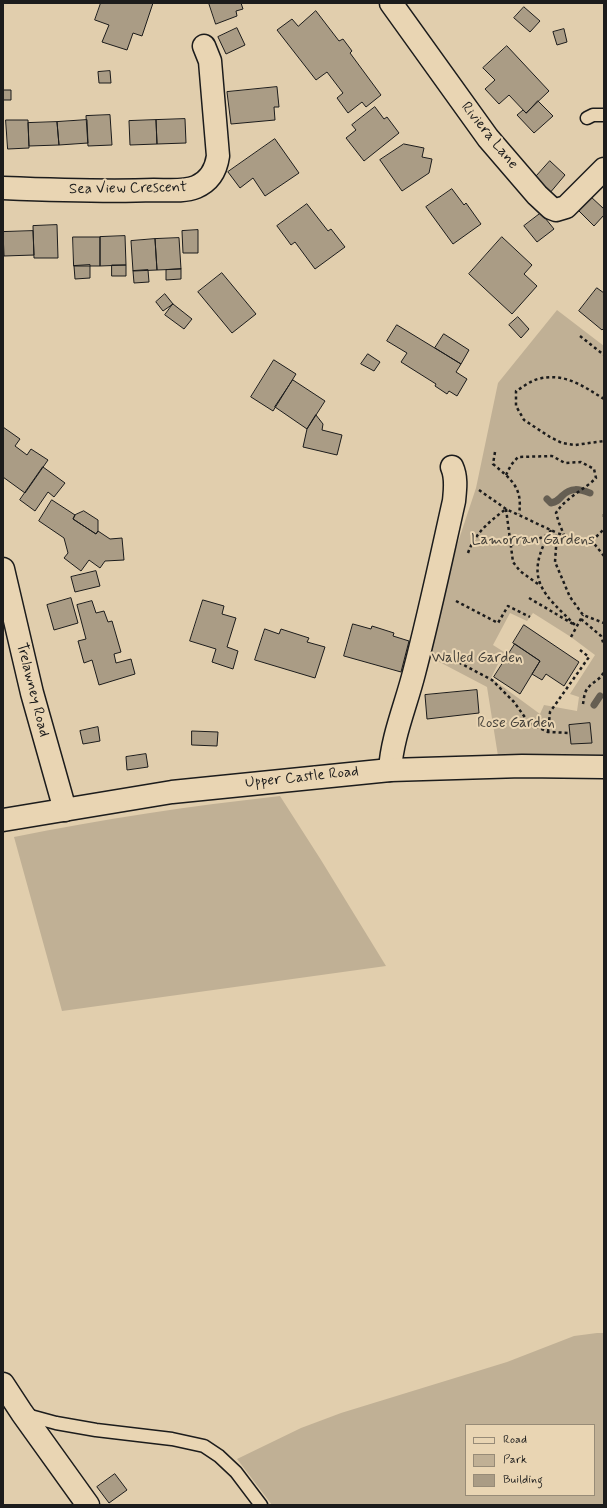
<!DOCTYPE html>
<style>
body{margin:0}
#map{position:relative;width:607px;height:1508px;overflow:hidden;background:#e1cead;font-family:Mynerve,sans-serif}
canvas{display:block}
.frame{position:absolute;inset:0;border:4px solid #1c1c1c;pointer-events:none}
.legend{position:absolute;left:465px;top:1424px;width:130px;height:72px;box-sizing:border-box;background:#e9d5b3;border:1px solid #978b77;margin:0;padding:5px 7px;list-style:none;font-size:12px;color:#1c1c1c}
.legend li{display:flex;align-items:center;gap:8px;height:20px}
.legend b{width:20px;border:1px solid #978b77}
</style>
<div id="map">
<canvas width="607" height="1508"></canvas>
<div class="frame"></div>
<ul class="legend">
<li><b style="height:5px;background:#e9d5b3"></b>Road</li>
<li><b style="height:11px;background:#c0b095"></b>Park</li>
<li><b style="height:11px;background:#aa9c85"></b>Building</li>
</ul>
</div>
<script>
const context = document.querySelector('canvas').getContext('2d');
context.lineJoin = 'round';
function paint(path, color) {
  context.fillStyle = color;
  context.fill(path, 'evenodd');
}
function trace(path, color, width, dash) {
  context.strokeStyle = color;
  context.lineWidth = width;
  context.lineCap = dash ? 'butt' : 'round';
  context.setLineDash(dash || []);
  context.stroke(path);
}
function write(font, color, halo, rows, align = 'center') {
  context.font = font + ' Mynerve,sans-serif';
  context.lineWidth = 4;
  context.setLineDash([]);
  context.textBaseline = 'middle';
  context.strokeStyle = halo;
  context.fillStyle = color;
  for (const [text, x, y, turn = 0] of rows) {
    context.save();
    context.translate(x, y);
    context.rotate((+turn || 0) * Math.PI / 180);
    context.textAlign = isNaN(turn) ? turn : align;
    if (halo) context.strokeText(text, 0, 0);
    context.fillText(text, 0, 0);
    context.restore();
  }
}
const green = new Path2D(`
 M557,310l47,36v411l-106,-1 -11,-69 -59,-31 28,-108 20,-60 22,-105zM510,613l17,8 6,-8 38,24 24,18 -25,39 9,3 -2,14 -33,-6 -4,9 -49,-36 13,-26 -11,-7z
 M280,796l41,64 65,106 -324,45 -48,-174c88,-18 177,-31 266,-41z
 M597,1333h7v172h-332l-35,-46 64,-31 40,-15 166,-51 67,-26zM466,1425h128v70h-128z`);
const stream = new Path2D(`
 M547,499l4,4c6,-1 7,-3 11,-7 9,-9 17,-7 28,-3
 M594,705l6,-9`);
const building = new Path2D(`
 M101,3h52l-11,33 -9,-3 -6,17 -25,-8 7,-17 -14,-5z
 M209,3h32l2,6 -7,2 1,5 -21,8z
 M524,7l16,14 -10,11 -16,-14z
 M316,11l23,30 4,-2 9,12 -2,2 31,42 -15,12 -4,-5 -14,11 -11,-15 6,-5 -16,-21 -11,8 -39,-50 15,-11 6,7z
 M237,28l8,17 -19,9 -8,-17z
 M564,29l3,13 -10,3 -4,-13z
 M507,46l42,45 -23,22 -17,-18 -10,9 -14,-15 10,-9 -12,-12z
 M110,71l1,12h-12l-1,-11z
 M277,87l2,20h-5l1,13 -44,4 -4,-32z
 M3,90h8v10h-8z
 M538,101l15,15 -19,17 -17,-18 6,-5 3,3z
 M375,107l9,12 3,-2 12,16 -35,28 -18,-23 10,-8 -4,-5z
 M110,115l2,30 -24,1 -2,-30z
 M185,119l1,24 -29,1 -1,-24z
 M6,120h22l1,28 -21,1z
 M87,120l1,23 -29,2 -2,-23z
 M156,120l1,24 -27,1 -1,-24z
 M57,122l2,23 -30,1 -1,-23z
 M275,139l24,34 -34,23 -12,-18 -13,10 -12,-16z
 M404,144l20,4 -2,9 10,2 -3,14 -27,18 -22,-31z
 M550,161l15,14 -16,19 -16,-14z
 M452,189l12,16 2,-2 15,21 -28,20 -27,-37z
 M590,196l14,13v6l-10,11 -17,-17z
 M307,204l21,27 3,-2 14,18 -30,22 -20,-27 -4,3 -14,-19z
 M541,213l13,16 -17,13 -13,-16z
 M57,225l1,33h-24l-1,-32z
 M198,230v23h-15l-1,-22z
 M33,231l1,24 -30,1 -1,-24z
 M125,236l1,29 -26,1v-29z
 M73,237h27v29h-26z
 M502,237l30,28 -8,9 13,12 -25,28 -43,-40z
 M179,238l2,31 -24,1 -2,-31z
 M155,239l2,31 -24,1 -2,-30z
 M90,265v13l-15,1 -1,-13z
 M112,265h14v11h-14z
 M181,269v10l-15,1v-10z
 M148,270l1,12 -15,1 -1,-12z
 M222,273l34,41 -24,19 -34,-41z
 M597,288l7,5v35l-2,2 -23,-19z
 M165,294l8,10 -10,7 -7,-9z
 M173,304l19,15 -8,10 -19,-14z
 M518,317l11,12 -8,9 -12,-13z
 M397,325l64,39 -5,8 11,7 -10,17 -8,-5 -2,3 -12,-8 1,-2 -35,-22 6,-9 -20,-12z
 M444,334l25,16 -8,14 -26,-16z
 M368,354l12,8 -6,9 -13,-7z
 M274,360l22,14 -23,37 -22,-14z
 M293,380l32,21 -18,28 -32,-22z
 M316,415l7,9 -1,6 20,5 -5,20 -34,-8 4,-18z
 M3,427l17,12 -5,7 12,9 4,-6 17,11 -23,33 -22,-16z
 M43,467l22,16 -11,14 -6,-5 -13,19 -15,-11z
 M52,500l23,15 -2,4 23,15 2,-3 12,8 12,-1 2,22 -19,1 -5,7 -11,-8 -8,11 -17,-13 4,-5 -4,-15 -25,-17z
 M84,511l14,9v11l-2,3 -23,-15 2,-4z
 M96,571l4,15 -25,6 -4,-15z
 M71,598l7,25 -24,7 -7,-25z
 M203,600l21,6 -2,8 14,4 -9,29 11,4 -5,18 -21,-7 4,-13 -26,-8z
 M92,601l4,12 8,-2 4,11 4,-1 9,31 -7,2 2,9 15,-4 4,15 -36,11 -7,-25 -8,3 -6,-22 8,-2 -9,-34z
 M353,624l18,5 1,-3 22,7 -1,3 16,5 -8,31 -57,-16z
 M524,625l55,37 -15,24 -18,-12 -4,6 -10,-6 8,-13 -27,-18z
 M265,629l14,5 2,-5 28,9 -2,4 18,5 -10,31 -60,-18z
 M515,644l25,17 -20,33 -26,-17z
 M477,690l2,23 -52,6 -2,-24z
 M590,723l2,20 -21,1 -2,-19z
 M98,727l2,14 -17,3 -3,-13z
 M192,731l26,1 -1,14 -25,-1z
 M146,754l2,13 -21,3 -1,-13z
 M115,1474l12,16 -18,13 -12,-16z`);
const path = new Path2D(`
 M580,336l24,19
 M604,399c-21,-13 -40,-27 -66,-20 -8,2 -15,8 -22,12v15l8,14 26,17 12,6 13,2 29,-4
 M495,452l-2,12c19,16 30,24 26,50
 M506,475l5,-10 7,-8 34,-1 13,7 16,-1 13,7 2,9c-12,12 -31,20 -40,35l3,10 5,12
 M479,490l27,19 51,24
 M506,509l7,53 7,9 18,13
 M604,514v4
 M551,530c-28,50 -9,62 26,97
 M592,541l12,-12
 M510,545c15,-1 25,-4 37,-10
 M468,553c7,-20 22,-32 38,-44
 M604,556l-12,-15 -7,-1 -8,4c-8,-3 -12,-9 -20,-11l-2,29 15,35 13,18 21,8
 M529,598l44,26
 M456,601l42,22 10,-17 22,11
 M581,619l20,17 3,9
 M571,637l12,-22
 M443,654l49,26 22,22 15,21 19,9 22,1
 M583,704c1,-5 1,-12 5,-16 5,-7 13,-8 16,-17
 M548,732l2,-20 39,-55 -9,-7`);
const service = new Path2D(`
 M587,118l6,-3h11
 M23,1414l33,9 40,7 76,9 32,7 15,10 17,16 25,33`);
const minor = new Path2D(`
 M391,3l97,135 49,57 14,13 5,2 10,-3 38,-38
 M3,188c50,2 100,4 151,2 13,0 30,2 42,-3 14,-6 20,-17 22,-31l-8,-95 -6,-15
 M3,569l29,124 33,117
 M390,770c2,-33 16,-65 24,-97 15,-57 27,-114 40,-172 1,-11 3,-23 -2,-34
 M3,1384l19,29 66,92`);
const primary = new Path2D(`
 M3,820l169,-28 218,-22 132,-4 82,1`);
const streetNames = [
 ["Riviera Lane",489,136,51],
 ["Sea View Crescent",128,189,-1],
 ["Trelawney Road",32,690,76],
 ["Upper Castle Road",302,778,-6]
];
const parkNames = [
 ["Lamorran Gardens",533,541],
 ["Walled Garden",477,659],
 ["Rose Garden",516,724]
];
paint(green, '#c0b095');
trace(stream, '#655e52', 7);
paint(building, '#aa9c85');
trace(building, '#1c1c1c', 1);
trace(service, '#1c1c1c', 15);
trace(minor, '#1c1c1c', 25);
trace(primary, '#1c1c1c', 25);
trace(path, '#1c1c1c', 2.5, [3, 3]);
trace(service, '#e9d5b3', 12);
trace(minor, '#e9d5b3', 22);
trace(primary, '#e9d5b3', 22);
write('15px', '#1c1c1c', '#e9d5b3', streetNames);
write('15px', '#45413a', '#e9d5b3', parkNames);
</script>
